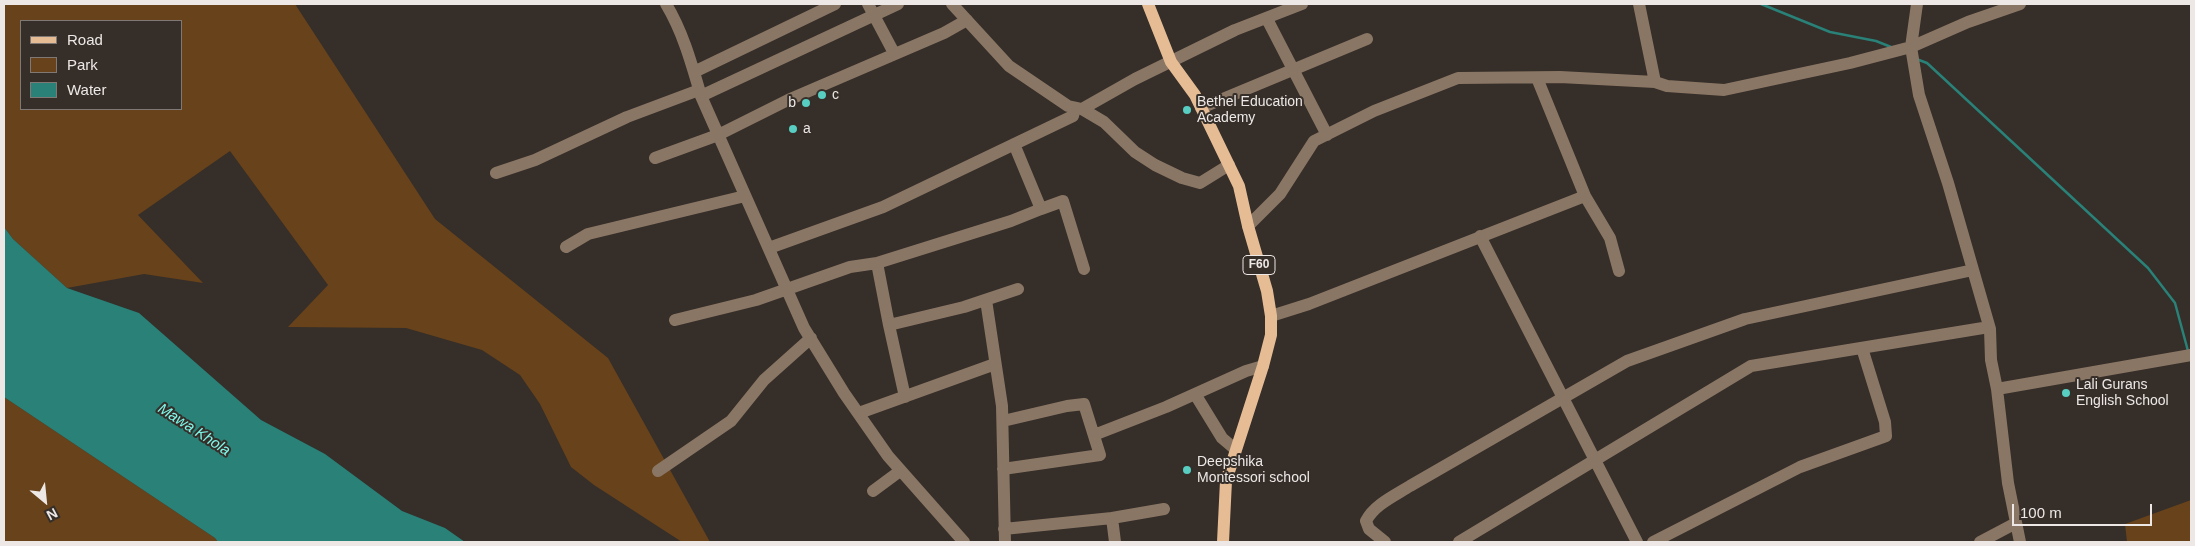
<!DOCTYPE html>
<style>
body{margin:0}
#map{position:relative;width:2195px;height:546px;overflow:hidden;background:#352e29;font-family:Helvetica,sans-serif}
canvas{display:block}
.frame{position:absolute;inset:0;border:5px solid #ede8e5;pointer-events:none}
.legend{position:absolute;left:20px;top:20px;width:162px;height:90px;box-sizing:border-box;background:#352e29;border:1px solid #7f7874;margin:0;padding:6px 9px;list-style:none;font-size:15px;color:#ede8e5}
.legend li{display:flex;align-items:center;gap:10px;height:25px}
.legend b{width:25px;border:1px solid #7f7874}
.north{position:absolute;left:20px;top:476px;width:50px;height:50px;-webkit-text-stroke:4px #352e29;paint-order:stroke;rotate:152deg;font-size:14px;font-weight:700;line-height:20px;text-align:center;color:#ede8e5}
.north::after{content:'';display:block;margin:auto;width:18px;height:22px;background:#ede8e5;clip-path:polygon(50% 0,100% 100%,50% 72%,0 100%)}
.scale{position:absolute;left:2012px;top:504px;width:140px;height:22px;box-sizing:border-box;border:2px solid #ede8e5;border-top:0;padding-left:6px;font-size:15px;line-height:18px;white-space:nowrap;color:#ede8e5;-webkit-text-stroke:4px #352e29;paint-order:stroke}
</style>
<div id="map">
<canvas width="2195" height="546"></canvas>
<div class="frame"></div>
<ul class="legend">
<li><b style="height:6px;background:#e6bc95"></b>Road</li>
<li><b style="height:14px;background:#68421a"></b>Park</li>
<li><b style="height:14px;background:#298178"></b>Water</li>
</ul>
<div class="north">N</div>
<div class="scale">100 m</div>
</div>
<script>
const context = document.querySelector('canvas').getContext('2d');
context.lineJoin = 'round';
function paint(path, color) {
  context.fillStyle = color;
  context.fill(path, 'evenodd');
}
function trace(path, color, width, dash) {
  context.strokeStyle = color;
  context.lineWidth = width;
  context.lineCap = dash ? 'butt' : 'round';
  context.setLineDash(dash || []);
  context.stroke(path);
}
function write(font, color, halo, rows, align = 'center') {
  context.font = font + ' Helvetica,sans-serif';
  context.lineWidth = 4;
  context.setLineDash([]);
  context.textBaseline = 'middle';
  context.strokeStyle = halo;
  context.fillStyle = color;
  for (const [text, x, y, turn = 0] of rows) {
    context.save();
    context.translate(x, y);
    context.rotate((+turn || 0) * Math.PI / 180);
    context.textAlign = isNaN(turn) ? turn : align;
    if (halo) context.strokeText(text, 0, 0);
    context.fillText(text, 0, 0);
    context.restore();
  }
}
const green = new Path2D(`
 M4,4h291l140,215 173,139 102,184h-28l-88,-57 -23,-18 -31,-63 -20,-29 -38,-25 -76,-22 -118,-1 40,-42 -98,-134 -92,64 65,68 -59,-9 -77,14 -54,-49 -9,-12zM21,21h160v88h-160z
 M4,397l211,141 3,4h-213z
 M2191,500v42h-64l-2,-18z`);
const water = new Path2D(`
 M4,227l9,12 54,49 72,25 122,107 64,34 77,57 43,17 20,14h-247l-3,-4 -211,-141z`);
const stream = new Path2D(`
 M1761,4l69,28 46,9 15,6
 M1919,60l8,3 221,205 27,35 13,48`);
const minor = new Path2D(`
 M666,4c17,28 26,61 35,92l103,232 40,65 44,63 76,86
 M868,4l26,49
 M952,4l57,62 59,40 14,3 53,-30 100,-49 67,-26
 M1639,4l16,78
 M1917,4l-6,43 8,48 29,88 42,146 1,31 6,29 11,94 12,59
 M1267,19l60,116
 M694,72l141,-68
 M1537,78l48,118 25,42 9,33
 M701,96l197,-92
 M1201,108l166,-69
 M1082,109l22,13 31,30 20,13 27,13 18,5 29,-18
 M1014,144l27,65 -30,12 -134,42 12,62 75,-18 54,-18
 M655,158l63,-23 70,-35 156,-67 23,-13
 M496,173l39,-13 92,-43 72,-27
 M1041,209l22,-8 21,68
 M1248,226l32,-32 34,-53 60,-30 84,-33 102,-1 95,5 12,4 57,4 126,-27 61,-16 57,-25 52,-18
 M1480,236l157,306
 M566,247l22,-13 157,-38
 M769,248l114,-41 190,-91 2,-8
 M986,300l16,106 3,136
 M1271,316l38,-12 276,-108
 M675,320l81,-20 94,-33 27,-4
 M889,325l16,72
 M1997,389l194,-34
 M1195,394l27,44 13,11
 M859,413l136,-49
 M1003,421l64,-15 17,-2 16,51 -97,14
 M1094,435l72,-28 80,-36 17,-5
 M658,471l73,-50 33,-41 47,-42
 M873,491l27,-20
 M1112,518l52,-9
 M1004,529l108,-11 3,24
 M1385,542l-16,-13 -3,-8c8,-16 28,-25 44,-35l217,-125 118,-42 228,-49
 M1459,542l292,-176 238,-39
 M1653,542l147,-75 86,-31 -1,-14 -23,-74
 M1980,542l36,-19`);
const major = new Path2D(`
 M1148,4l23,58 24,33 44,91 9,40 19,65 4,25v19l-8,31 -37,115 -3,61`);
const markers = [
 [822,95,5,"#57cec1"],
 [806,103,5,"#57cec1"],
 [1187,110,5,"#57cec1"],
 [793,129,5,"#57cec1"],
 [2066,393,5,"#57cec1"],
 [1187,470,5,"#57cec1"]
];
const shields = [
 [1259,265,32]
];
const shieldNames = [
 ["F60",1259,265]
];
const poiNames = [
 ["c",832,95],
 ["Bethel Education",1197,102],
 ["Academy",1197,118],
 ["b",796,103,"right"],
 ["a",803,129],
 ["Lali Gurans",2076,385],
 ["English School",2076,401],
 ["Deepshika",1197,462],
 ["Montessori school",1197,478]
];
const waterNames = [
 ["Mawa Khola",194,430,33]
];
paint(green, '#68421a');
paint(water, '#298178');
trace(stream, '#298178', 2.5);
trace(minor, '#8a7664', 12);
trace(major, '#e6bc95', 12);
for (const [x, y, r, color] of markers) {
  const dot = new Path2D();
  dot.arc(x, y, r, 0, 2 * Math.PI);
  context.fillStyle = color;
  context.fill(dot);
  trace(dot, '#352e29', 2);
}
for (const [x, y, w] of shields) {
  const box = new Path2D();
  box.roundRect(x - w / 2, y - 9.5, w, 19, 4);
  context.fillStyle = '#352e29';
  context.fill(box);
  trace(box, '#ede8e5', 1);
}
write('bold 12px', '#ede8e5', null, shieldNames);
write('14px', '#ede8e5', '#352e29', poiNames, 'left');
write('italic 15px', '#7ef9eb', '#352e29', waterNames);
</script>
